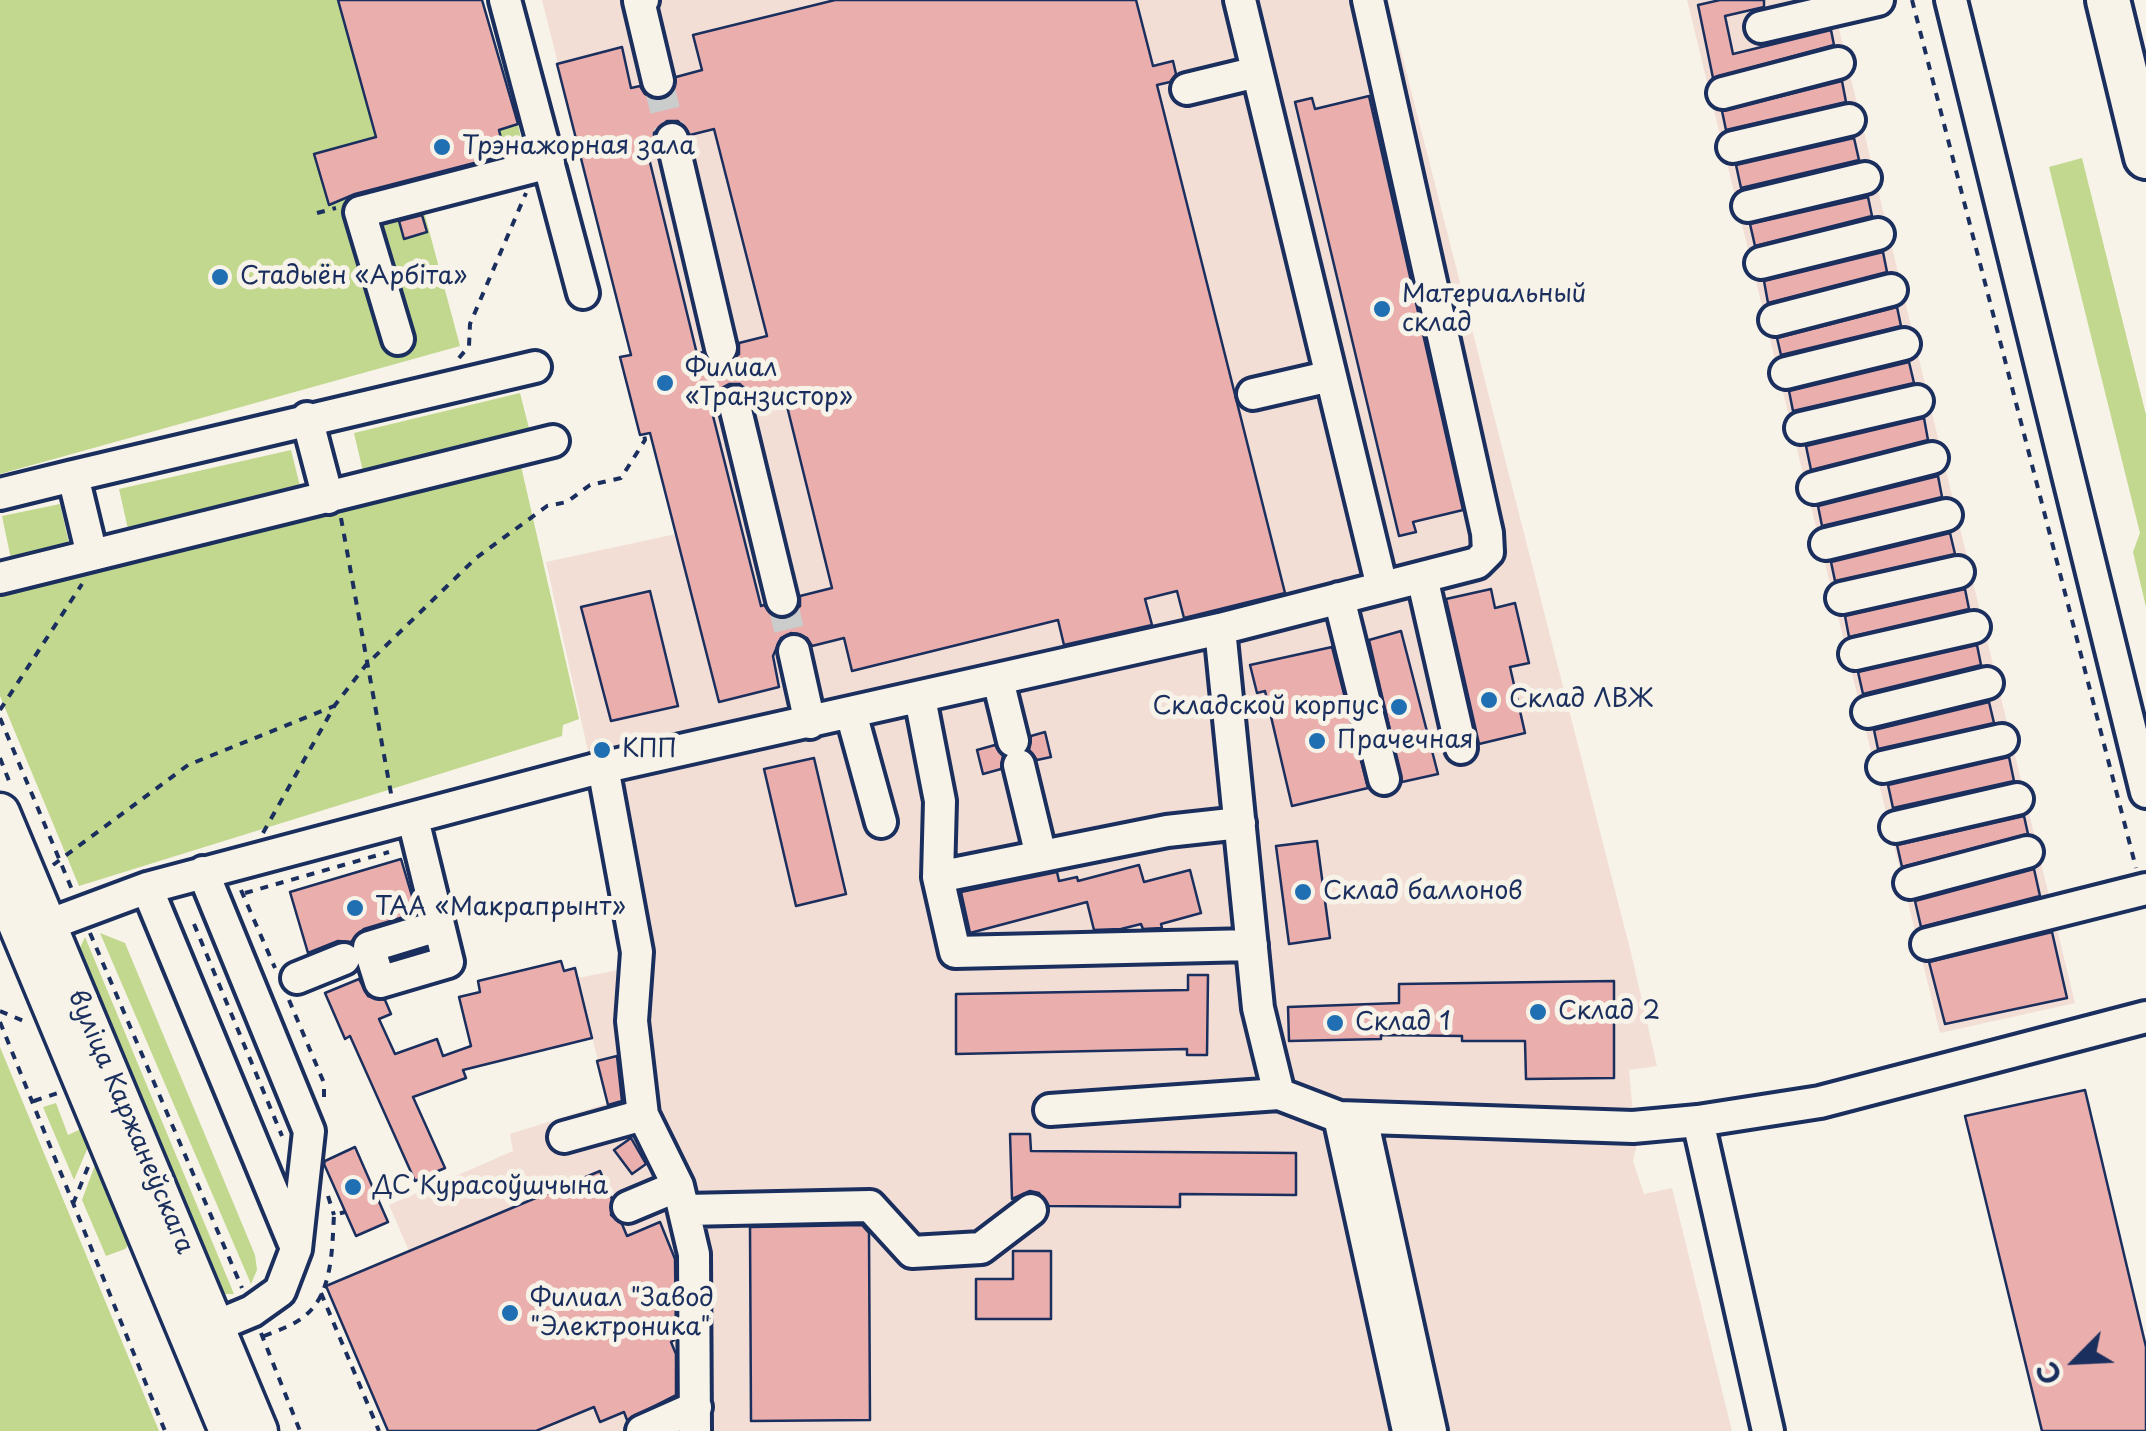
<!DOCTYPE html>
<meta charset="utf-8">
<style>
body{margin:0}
#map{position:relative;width:2146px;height:1431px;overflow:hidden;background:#f7f3e8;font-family:"Playpen Sans",sans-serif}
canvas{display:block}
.north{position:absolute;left:2026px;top:1311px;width:100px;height:100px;-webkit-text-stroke:8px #f7f3e8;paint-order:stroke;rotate:246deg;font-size:28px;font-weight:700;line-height:40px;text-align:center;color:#1b2f5e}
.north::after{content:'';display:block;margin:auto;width:35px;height:45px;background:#1b2f5e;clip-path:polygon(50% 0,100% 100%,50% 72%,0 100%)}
</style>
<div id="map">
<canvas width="2146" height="1431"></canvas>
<div class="north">С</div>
</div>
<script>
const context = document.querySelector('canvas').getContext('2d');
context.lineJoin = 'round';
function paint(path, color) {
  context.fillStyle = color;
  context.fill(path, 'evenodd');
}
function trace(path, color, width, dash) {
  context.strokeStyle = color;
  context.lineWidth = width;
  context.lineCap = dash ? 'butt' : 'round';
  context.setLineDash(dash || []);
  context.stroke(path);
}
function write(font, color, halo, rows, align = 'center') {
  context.font = font + ' "Playpen Sans",sans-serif';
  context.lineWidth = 10;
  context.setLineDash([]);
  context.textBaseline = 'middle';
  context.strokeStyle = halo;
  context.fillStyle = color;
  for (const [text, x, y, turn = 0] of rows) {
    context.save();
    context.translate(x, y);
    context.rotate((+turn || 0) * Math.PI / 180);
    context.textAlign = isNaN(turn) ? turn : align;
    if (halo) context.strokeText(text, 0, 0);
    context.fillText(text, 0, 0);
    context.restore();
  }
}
const built = new Path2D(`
 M542,0h846l244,957 25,109 -28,4 7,78 -3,13 11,33 28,-6 60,243h-1344l-61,-145 82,-35 -20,-46 124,-54 -3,-17 98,-31 -30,-125 50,-10 -30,-172 -52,-234 130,-28 -26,-101 -30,-76 11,-3z
 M1687,0h145l243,1003 -135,30z`);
const green = new Path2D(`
 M0,0h482l36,124 11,56 -106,28 37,138 -460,128z
 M2082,158l64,257v192l-13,-55 7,-19 -91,-366z
 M520,393l12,47 -167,40 -11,-47z
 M291,450l12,48 -173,40 -11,-49z
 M521,466l58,253 -16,6 -1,11 -483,150 -79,-190v-109z
 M60,504l11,48 -59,12 -10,-48z
 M100,933l25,10 130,312 2,15 -6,14z
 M85,937l149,357h-12l-10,-7 -134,-335z
 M0,1047l159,384h-159z
 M56,1103l12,32 13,-6 7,18 -14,33 -31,-73z
 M106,1159l31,76 -12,14 -19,7 -24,-56 13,-35z`);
const building = new Path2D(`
 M338,0h144l36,124 -19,6 6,25 -150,39 -26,11 -15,-51 62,-17z
 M835,0h301l17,66 20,-5 3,13 -6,8 -13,3 128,508 -101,25 -7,-27 -32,8 7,26 -88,20 -6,-25 -206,51 -8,-33 -32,8 -5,-8 -16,-5 -10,5 -8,18 6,31 -60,15 -69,-269 -10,2 -20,-78 11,-2 -74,-291 65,-17 9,41 9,-2 5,8 16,5 11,-5 4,-17 26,-7 -9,-35zM667,121h11l12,14 24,-6 53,207 -28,7v11l-13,12h-11l-12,-14 -6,2 -51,-208 8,-2v-11zM729,384h11l12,14 31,-8 49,198 -32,8v10l-13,12h-11l-12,-13 -3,1 -50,-198 5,-1 4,-18z
 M1720,0h44v7l-39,9 8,38 98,-24 3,15 -121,33 -15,-73z
 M1842,81l4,21 -120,28 -4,-19z
 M1369,96l94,414 -50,12 3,10 -17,4 -104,-434 17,-4 3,11z
 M1854,138l5,22 -118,28 -5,-23z
 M1868,197l4,19 -117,30 -5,-22z
 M422,215l5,17 -23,7 -5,-18z
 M1883,252l4,20 -119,31 -4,-22z
 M1897,307l4,19 -120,29 -4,-17z
 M1909,362l5,21 -121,28 -4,-20z
 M1924,418l4,22 -117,30 -5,-24z
 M1938,476l4,21 -120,29 -4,-20z
 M1950,533l5,21 -120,27 -4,-19z
 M1491,589l4,19 20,-5 14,60 -19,4 15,66 -46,11 -33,-145z
 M1965,589l4,20 -120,28 -4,-21z
 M650,591l28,115 -67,15 -30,-114z
 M1401,631l37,143 -36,8 -33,-142z
 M1977,645l4,20 -118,29 -5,-22z
 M1332,647l36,141 -76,18 -27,-115 -8,2 -7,-28z
 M1989,702l5,21 -116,26 -4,-19z
 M1045,732l6,25 -14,3 -8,-10 2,-14z
 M995,745l8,11 -2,13 -18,5 -6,-24z
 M2009,757l5,24 -121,27 -5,-23z
 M814,758l32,136 -50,12 -32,-137z
 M2024,816l4,18 -126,33 -5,-22z
 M1317,841l13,97 -41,6 -13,-98z
 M401,859l16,54 -53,16 -13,13 -13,-1 -30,12 -18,-61z
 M1139,865l5,17 46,-12 11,43 -40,11 1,4 -19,1 -2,-5 -20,5 -27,1 -7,-28 -117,31 -9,-41 96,-20 2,9 18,-4 1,4z
 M2034,869l6,27 -119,31 -6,-26z
 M2052,932l15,66 -122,26 -16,-62z
 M561,961l3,10 11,-3 17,70 -129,32 3,8 -53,19 32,71 -30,13 -65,-145 -5,3 -20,-46 34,-14 9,17 17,4 6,14 -12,5 16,35 42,-15 6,17 28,-10 -12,-49 21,-5 -2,-11z
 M1188,975h20l-1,80h-20v-6l-231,5v-60l232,-4z
 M1614,981v97l-88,1 -1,-38h-63v-5l-81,-1v4l-92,2 -1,-34 111,-4v-19z
 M617,1056l5,45 -14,4 -11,-44z
 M2085,1090l61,257v84h-104l-77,-315z
 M1010,1134h20l1,17 265,2v42l-116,-1v13l-131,-1 -10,-13 -9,-2 -18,8z
 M631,1138l15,26 -14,10 -18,-24z
 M355,1147l33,75 -32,14 -32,-72 1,-3z
 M600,1171l12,28 -1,16 11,9 5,12 33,-14 15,37 1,80 -5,3 5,12v41l-49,25 -3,-8 -24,10 -6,-15 -58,24h-148l-62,-145z
 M862,1225l7,8 1,187 -119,1 -1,-194z
 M1013,1251h38v68h-75v-40h37z`);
const minorTunnel = new Path2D(`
 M658,81l14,58
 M721,348l13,54
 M782,600l12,51`);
const path = new Path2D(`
 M1912,0l224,868
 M317,213l19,-5
 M459,358l10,-12 1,-22 56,-131
 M341,518l51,281
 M0,710l82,-126
 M0,718l73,174
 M0,758l11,28
 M263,833l72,-128 31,-40 110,-107 71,-52 20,-4 23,-17 31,-7 24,-38 -1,-6
 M53,865l135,-100 146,-59
 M241,890l34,78
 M245,893l144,-41
 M194,924l88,212
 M90,933l152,355
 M289,1000l35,83v15
 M0,1011l26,11
 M0,1022l165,409
 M34,1101l24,-8
 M328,1196l6,19
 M73,1204l15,-37
 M321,1293l58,138
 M261,1333l39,98
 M264,1336c15,-6 31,-11 43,-22 26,-23 25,-67 27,-99l11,-3`);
const minor = new Path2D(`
 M505,0l78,293
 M643,0l-4,1 19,80
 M1240,0l142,587
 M1951,0l195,792
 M1761,27l117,-27
 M1187,89l70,-17
 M1723,93l115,-30
 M672,139l49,209
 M1733,147l116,-27
 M1748,206l117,-28
 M1761,263l117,-29
 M1775,320l116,-30
 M398,339l-38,-127 189,-49
 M1786,373l118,-29
 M1253,394l78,-18
 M734,402l48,198
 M307,418l21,80
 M1801,428l116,-27
 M1814,488l118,-30
 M0,494l73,-18
 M1826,544l120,-29
 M92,555l-19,-79 462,-109
 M1422,577l39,171
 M0,578l553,-137
 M1339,598l45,181
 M1842,598l116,-26
 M1220,629l38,379 21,86 60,23 294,10 65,-6 122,-19 326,-85
 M794,651l16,72
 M1855,654l119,-27
 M998,680l15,61
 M920,698l20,103 -2,76
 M1868,712l119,-29
 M851,713l30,109
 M1019,765l22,91
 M603,767l34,185 -5,69 11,94
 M1883,767l119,-27
 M413,819l35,143 -68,20 -11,-35 69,-21
 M1240,823l-73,8 -229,46 17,75 297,-7
 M1896,827l121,-28
 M1910,883l117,-31
 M147,888l146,353
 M29,932l118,-44 445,-118 628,-141 257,-66 11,-11 -1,-19 -119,-533
 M1927,944l219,-55
 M297,978l47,-19
 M1050,1110l229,-16
 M1339,1117l69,314
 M1362,1118l69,313
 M1698,1121l70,310
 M564,1137l79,-22 35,71 16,68 1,177
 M628,1207l50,-21
 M686,1210l184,-4 42,46 69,-4 50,-38
 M197,1334l55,-23 28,-20 16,-42 13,-118 -106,-259
 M642,1431l54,-24`);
const major = new Path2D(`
 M0,813l258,618
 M0,881l229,550`);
const highway = new Path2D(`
 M2108,0l38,157`);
const markers = [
 [442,147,10,"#1f6fb2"],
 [220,277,10,"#1f6fb2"],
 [1382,309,10,"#1f6fb2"],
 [665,383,10,"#1f6fb2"],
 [1489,700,10,"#1f6fb2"],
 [1399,707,10,"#1f6fb2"],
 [1317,741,10,"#1f6fb2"],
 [602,750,10,"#1f6fb2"],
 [1303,892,10,"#1f6fb2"],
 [355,908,10,"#1f6fb2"],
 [1538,1012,10,"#1f6fb2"],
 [1335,1023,10,"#1f6fb2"],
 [353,1187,10,"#1f6fb2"],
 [510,1313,10,"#1f6fb2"]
];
const poiNames = [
 ["Трэнажорная зала",462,147],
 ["Стадыён «Арбіта»",240,277],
 ["Материальный",1402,295],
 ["склад",1402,324],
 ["Филиал",685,369],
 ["«Транзистор»",685,398],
 ["Склад ЛВЖ",1509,700],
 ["Складской корпус",1379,707,"right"],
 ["Прачечная",1337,741],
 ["КПП",622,750],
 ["Склад баллонов",1323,892],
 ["ТАА «Макрапрынт»",375,908],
 ["Склад 2",1558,1012],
 ["Склад 1",1355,1023],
 ["ДС Курасоўшчына",373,1187],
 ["Филиал \"Завод",530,1299],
 ["\"Электроника\"",530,1328]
];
const streetNames = [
 ["вуліца Каржанеўскага",130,1122,67]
];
paint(built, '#f3ded6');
paint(green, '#c2d88e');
paint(building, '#eaaead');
trace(building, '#1b2f5e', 2.5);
trace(minorTunnel, '#cbcccc', 30, [30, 15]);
trace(minor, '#1b2f5e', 38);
trace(major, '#1b2f5e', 45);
trace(highway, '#1b2f5e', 50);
trace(path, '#1b2f5e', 4, [8, 8]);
trace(minor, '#f7f3e8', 30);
trace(major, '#f7f3e8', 38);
trace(highway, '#f7f3e8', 42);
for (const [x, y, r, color] of markers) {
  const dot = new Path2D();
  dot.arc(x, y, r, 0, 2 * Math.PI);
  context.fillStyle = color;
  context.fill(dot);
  trace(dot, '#f7f3e8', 4);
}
write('25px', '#1b2f5e', '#f7f3e8', poiNames, 'left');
write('25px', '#1b2f5e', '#f7f3e8', streetNames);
</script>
